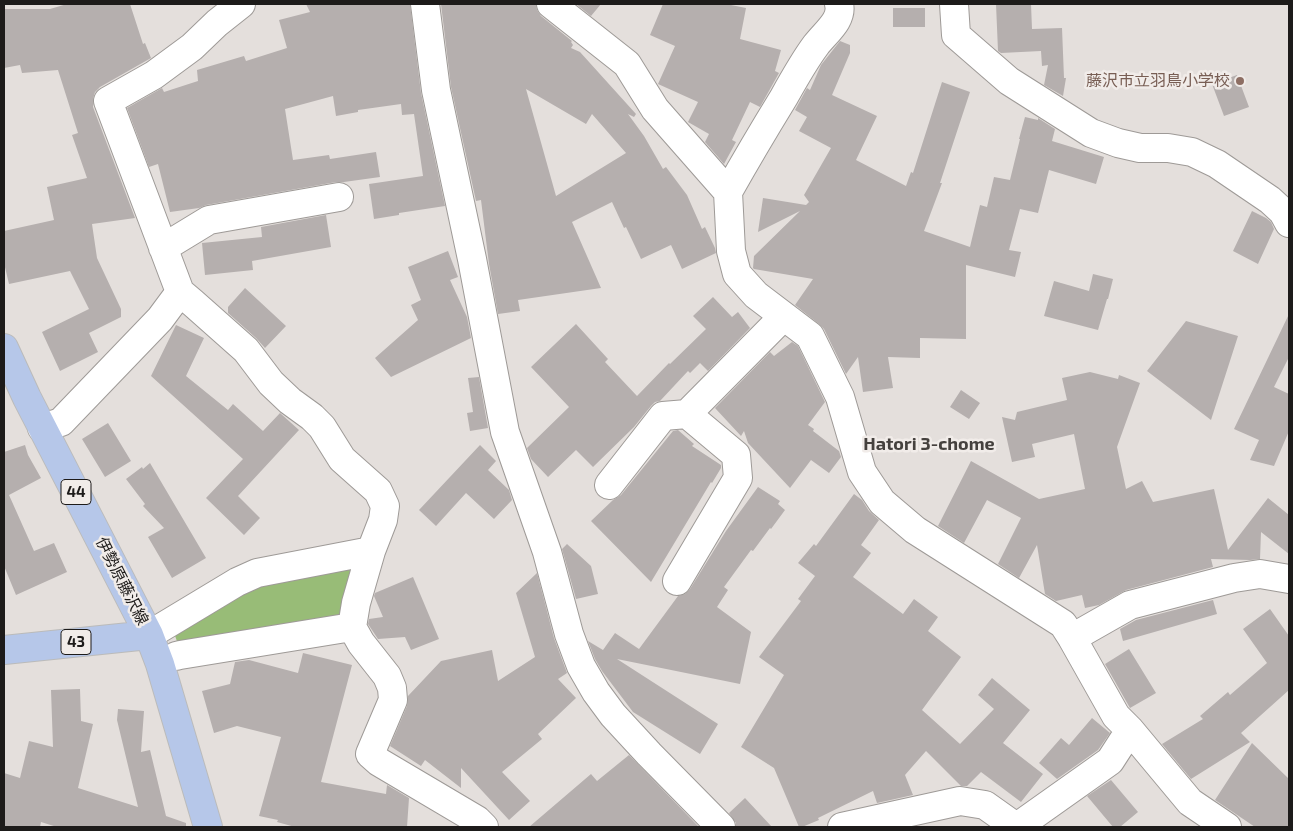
<!DOCTYPE html>
<meta charset="utf-8">
<style>
body{margin:0}
#map{position:relative;width:1293px;height:831px;overflow:hidden;background:#e4dfdc;font-family:"Exo 2",sans-serif}
canvas{display:block}
.frame{position:absolute;inset:0;border:5px solid #1d1b1a;pointer-events:none}
</style>
<div id="map">
<canvas width="1293" height="831"></canvas>
<div class="frame"></div>
</div>
<script>
const context = document.querySelector('canvas').getContext('2d');
context.lineJoin = 'round';
function paint(path, color) {
  context.fillStyle = color;
  context.fill(path, 'evenodd');
}
function trace(path, color, width, dash) {
  context.strokeStyle = color;
  context.lineWidth = width;
  context.lineCap = dash ? 'butt' : 'round';
  context.setLineDash(dash || []);
  context.stroke(path);
}
function write(font, color, halo, rows, align = 'center') {
  context.font = font + ' "Exo 2","Noto Sans JP",sans-serif';
  context.lineWidth = 5;
  context.setLineDash([]);
  context.textBaseline = 'middle';
  context.strokeStyle = halo;
  context.fillStyle = color;
  for (const [text, x, y, turn = 0] of rows) {
    context.save();
    context.translate(x, y);
    context.rotate((+turn || 0) * Math.PI / 180);
    context.textAlign = isNaN(turn) ? turn : align;
    if (halo) context.strokeText(text, 0, 0);
    context.fillText(text, 0, 0);
    context.restore();
  }
}
const green = new Path2D(`
 M357,563l-17,61 -161,23 -6,-17 69,-41z`);
const building = new Path2D(`
 M67,4h63l13,40 2,-1 6,15 -51,29 -5,5 -2,7v8l42,111 -43,6 5,34 24,51v8l-32,16 9,19 -38,19 -18,-39 47,-23 -19,-38 -61,13 -5,-21v-32l50,-11 -7,-33 40,-9 -15,-43 6,-2 -20,-63 -36,3 -2,-8 -16,3v-59h46z
 M306,4h104l11,89 24,113 -46,7v2l-25,4 -5,-35 54,-8 -9,-62 -12,1 -1,-11 -43,6v2l-22,4 -3,-20 -48,13 8,51 36,-5 1,4 46,-7 4,25 -36,5h-8l-130,23 -7,3 -29,4 -12,-48 -9,3 -22,-59 35,-20 2,4 34,-11 -1,-11 47,-14 2,5 41,-13 -8,-28 31,-8z
 M441,4h95l1,6 4,6 31,25 -1,1 2,3 -2,3 9,4 56,62 -2,3 -6,-3 16,22 19,33 3,-2 21,28 15,34 3,-2 10,21 1,5 -34,16 -11,-24 -30,14 -15,-32 -2,1 -12,-26 -40,20 29,66 -83,12 2,11 -22,3 -9,-50 -8,-64 -5,1 -25,-114zM526,89l60,35 6,-10 34,39 -70,43z
 M576,4h25l-10,12z
 M663,4h63l20,4 -6,31 41,11 -6,21 4,2 -19,34 -10,-5 -18,38 4,2 -12,22 -19,-22 4,-8 -21,-12 10,-20 -40,-18 17,-38 -25,-11z
 M996,4h35l1,25 30,-1 2,50h2l-3,18 -19,-11 4,-20 -6,1 -1,-15 -40,2 -3,-2z
 M893,8h32v19h-32z
 M840,41l10,4v8l-18,42 45,21 -21,44 50,26 5,-14 2,1 29,-91 28,10 -30,91h2l-18,48 46,16 10,-42 7,2 7,-30 16,3 10,-41h-1l6,-22 13,3v-2l17,11 -3,12 52,16 -8,27 -47,-14 -11,43 -18,-4 -11,41 12,2 -6,25 -49,-12v74l-46,-1v20l-32,-1 5,31 -30,4 -5,-35 -12,17 -22,-45 -5,-5 -24,-19 18,-26 -59,-10 -1,-1 1,-12 46,-45 -42,21 5,-34 43,7 3,-3 -5,-7 27,-47 -32,-17 8,-14 -12,-7 12,-22 3,2 11,-25z
 M1237,75l12,32 -25,9 -12,-32z
 M1252,211l14,7 5,4 3,7 -16,35 -25,-13z
 M326,215l5,32 -79,14 1,9 -48,5 -3,-32 60,-6 -1,-10z
 M448,251l10,26 -8,3 17,37 4,21 -80,39 -16,-19 43,-38 -7,-15 10,-5 -13,-33z
 M1093,274l20,5 -5,20h-1l-9,31 -54,-14 10,-35 35,10z
 M245,288l41,38 -21,22 -9,-10 -28,-25v-6z
 M713,297l19,20 6,-5 12,16 -42,43 -8,-8 -10,10 -2,-2 -28,30 -5,1 -4,4 -17,21 -41,40 -17,-17 -28,27 -17,-18 -4,-11 42,-41 -38,-40 45,-43 32,35 -3,3 32,34 32,-33 1,1 36,-35 -13,-13z
 M1289,314v43l-15,30 15,7v37l-15,35 -24,-6 9,-20 -25,-11z
 M1186,321l52,15 -27,84 -64,-49z
 M176,325l28,13 -18,38 42,34 5,-6 30,27 17,-18 19,17 -61,66 22,22 -16,17 -38,-37 37,-39 -92,-83z
 M792,342l6,4 27,56 -17,23 6,4 -1,2 26,20 2,6 -12,16 -18,-13 -21,28 -42,-45 -4,-12 -3,5 -26,-28 55,-56 4,4z
 M1090,372l28,7 1,-4 21,8 -23,64 9,42 16,-8 11,21 61,-13 14,61 40,-52 21,17v39l-28,-22 -1,27 -10,1 -39,-1 2,8 -87,23 -27,15 -14,3 -3,-13 -26,6 -11,-7 -8,-49 -18,33 -21,-14 23,-46 -34,-18 -23,43 -26,-17 33,-65 68,38 46,-10 -11,-55 -42,10 3,13 -23,5 -10,-45 13,3 2,-8 50,-12 -5,-22z
 M479,377l9,51 -18,3 -3,-18 6,-1 -5,-34z
 M961,390l19,13 -11,16 -19,-12z
 M108,423l23,38 -26,16 -23,-38z
 M678,430l16,14 -2,2 29,19v3l-9,15 -1,-1 -60,100 -60,-61 22,-21 8,-5 52,-64z
 M25,445l3,10 13,23 -32,17 25,56 20,-8 13,29 -51,23 -12,-29v-114z
 M480,445l16,16 -8,9 21,20 3,10 -18,19 -28,-26 -30,33 -17,-16z
 M150,463l56,95 -34,20 -24,-41 16,-9 -21,-22 2,-2 -19,-25 16,-12 1,2z
 M758,487l22,14 -2,3 7,6 -14,19 -1,-1 -17,23 -2,-1 -27,37 4,3 -11,17 34,25 -11,52 -123,-25 101,65 -18,30 -67,-42 -31,-41 -7,-12 -7,-18 15,9 12,-17 24,16 39,-53 7,-2 5,-5 36,-58z
 M854,494l8,6 7,11 10,9 -18,25 10,8 -18,24 50,37 11,-15 24,18 -10,14 33,26 -39,53 38,34 34,-35 -16,-14 14,-17 38,32 -27,33 40,31 -22,28 -40,-30 -14,14h-6l-35,-35 -21,24 8,20 -36,8 -4,-12 -55,27 1,2 -17,7h-3l-25,-59 -33,-21 43,-72 -25,-18 42,-56 -3,-2 17,-23 -17,-13 16,-19 2,2z
 M567,544l24,22 7,28 -22,5 -14,-50z
 M537,573l17,65 13,35 -9,6 18,19 -38,36 4,5 -40,33 28,29 -21,19 -48,-52v20l-36,-28 -4,6 -31,-20 17,-40 1,-10 33,-35 51,-11 6,31 37,-24 -19,-64z
 M413,577l26,62 -28,11 -6,-13 -27,2 -10,-15 1,-5 14,-2 -9,-21 1,-3z
 M1213,600l4,14 -94,27 -3,-12 16,-9z
 M1270,609l19,27v54l-48,43 9,9 -59,37 -29,-35 41,-25 -3,-3 28,-24 2,3 37,-32 -24,-34z
 M1129,649l27,44 -26,15 -25,-44z
 M303,653l49,12 -31,117 65,12 1,-9 22,13 -2,29h-112l-18,-5 1,-2 -19,-4 22,-79 -44,-11 -23,7 -12,-42 28,-7 5,-22 14,-2 49,13z
 M80,689l1,32 12,3 -15,64 60,19 -21,-87 1,-11 26,2 -3,41 9,-2 16,66 20,7v4h-129l-16,-5 -1,5h-36v-54l16,5 9,-37 24,6 -2,-57z
 M1092,718l18,15 -12,17 -41,29 -18,-16 22,-25 8,7z
 M1252,743l37,36v48h-34l-40,-27z
 M629,755l70,72h-170l62,-53 6,7z
 M1111,780l27,32 -18,15h-7l-26,-31z
 M745,798l27,29h-36v-4l-7,-10z`);
const minor = new Path2D(`
 M241,4l-24,19 -25,24 -38,28 -46,26 72,191 13,11 53,47 25,33 19,18 22,16 10,10 20,32 36,32 7,15 -2,14 -12,31
 M425,4l11,86 36,169 33,173 42,120 22,82 12,32 15,26 17,23 36,39 72,73
 M551,4l76,60 28,45 73,83 3,59 6,23 19,21 54,41 30,61 22,75 20,30 33,28 148,94 9,14 44,78 14,14 60,72 37,25
 M954,4l2,31 53,46 82,52 27,10 22,5h28l24,4 25,12 53,36 13,12 6,11
 M728,192c18,-32 37,-64 56,-95 10,-18 20,-36 32,-52 10,-13 27,-25 23,-41
 M163,248l46,-28 130,-23
 M42,428l19,-6 99,-103 20,-27
 M609,485l54,-69 24,-2 96,-97
 M677,581l61,-103 -2,-23 -49,-41
 M149,635l88,-53 20,-9 114,-22 -15,52 -4,24 9,16 26,33 5,12 1,12 -23,54 9,8 98,58 7,7
 M1072,638l58,-33 104,-27 26,-4 29,5
 M176,656l4,-1 172,-28
 M842,827l118,-26 25,4 31,22
 M1017,827l93,-66 20,-31`);
const major = new Path2D(`
 M4,348l23,50 122,237 11,29 48,163
 M4,650l145,-15`);
const markers = [
 [1240,81,5,"#8d6e63"]
];
const shields = [
 [76,492,30],
 [76,642,30]
];
const shieldNames = [
 ["44",76,492],
 ["43",76,642]
];
const educationNames = [
 ["藤沢市立羽鳥小学校",1230,81]
];
const streetNames = [
 ["伊勢原藤沢線",122,581,63]
];
const neighbourhoodNames = [
 ["Hatori 3-chome",929,444]
];
paint(green, '#98bc77');
paint(building, '#b5afae');
trace(minor, '#9e9a97', 30);
trace(major, '#bbbbba', 30);
trace(minor, '#fff', 28);
trace(major, '#b6c7e9', 28);
for (const [x, y, r, color] of markers) {
  const dot = new Path2D();
  dot.arc(x, y, r, 0, 2 * Math.PI);
  context.fillStyle = color;
  context.fill(dot);
  trace(dot, '#f1ece9', 2);
}
for (const [x, y, w] of shields) {
  const box = new Path2D();
  box.roundRect(x - w / 2, y - 12.5, w, 25, 4);
  context.fillStyle = '#f1ece9';
  context.fill(box);
  trace(box, '#1d1b1a', 1);
}
write('bold 15px', '#1d1b1a', null, shieldNames);
write('16px', '#785e54', '#f1ece9', educationNames, 'right');
write('16px', '#1d1b1a', '#f1ece9', streetNames);
write('bold 18px', '#45413e', '#f1ece9', neighbourhoodNames);
</script>
